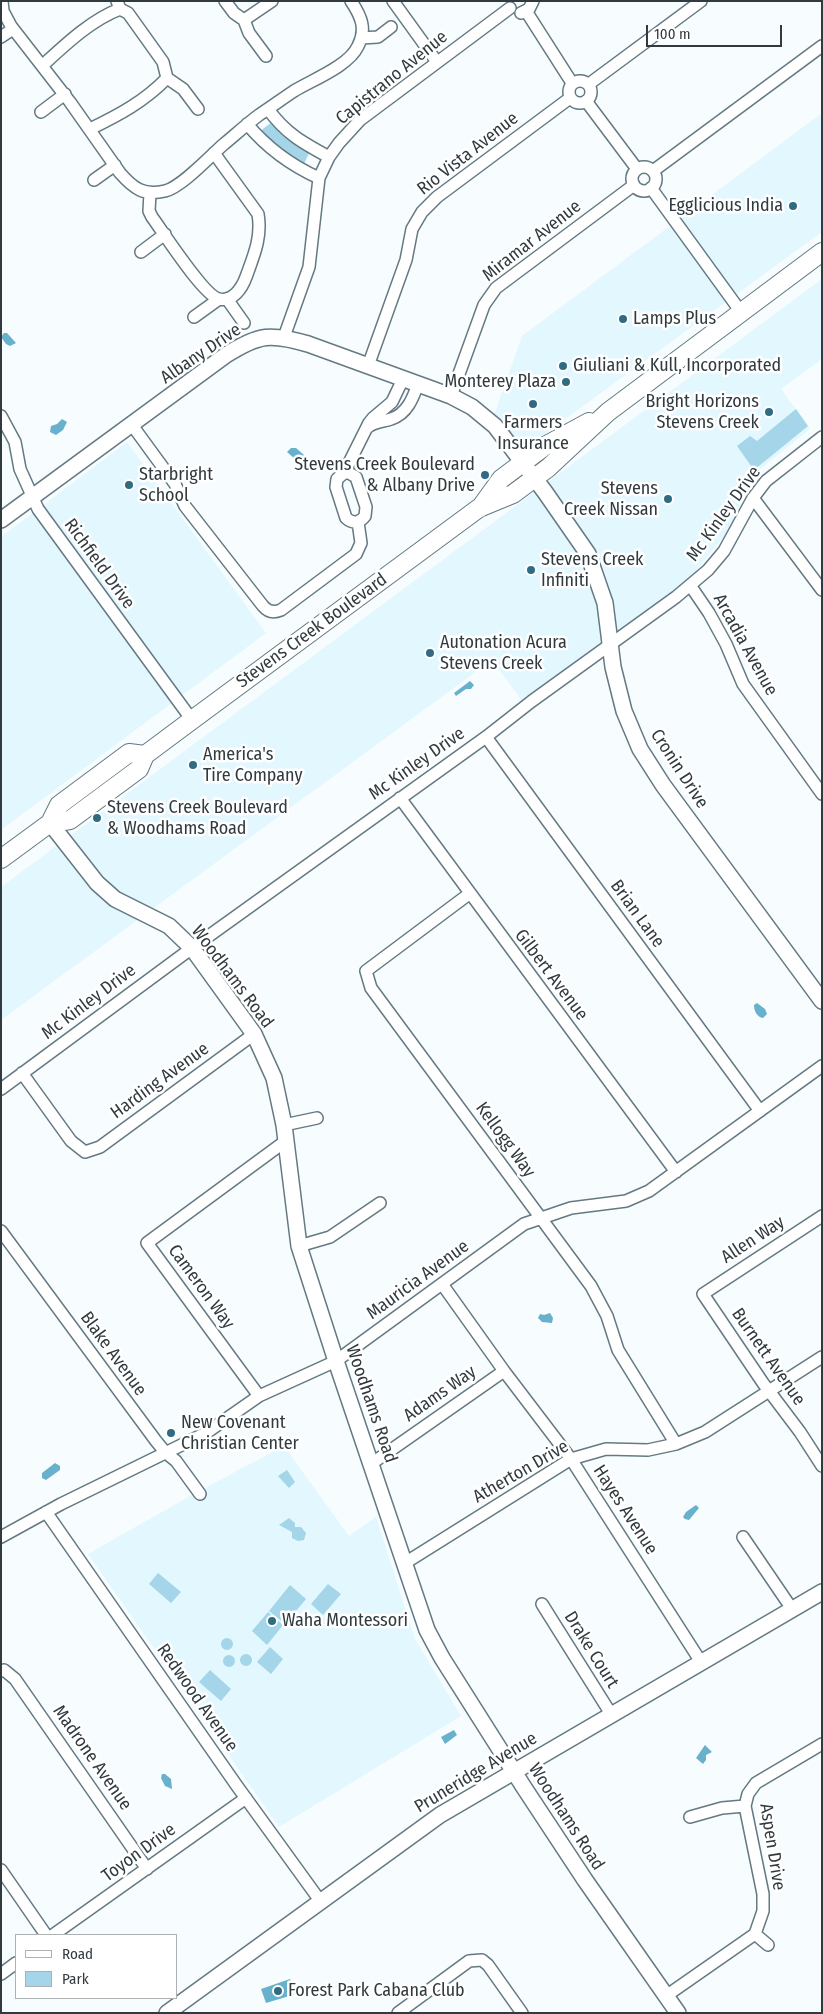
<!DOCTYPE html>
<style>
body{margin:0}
#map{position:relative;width:823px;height:2014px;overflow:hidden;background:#f7fcfe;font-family:"Fira Sans Condensed",sans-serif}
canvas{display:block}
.frame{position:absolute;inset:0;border:2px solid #313b3f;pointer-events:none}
.legend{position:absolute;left:15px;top:1934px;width:162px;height:65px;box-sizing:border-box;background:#fff;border:1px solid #adb1b2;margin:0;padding:6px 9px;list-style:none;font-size:15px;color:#313b3f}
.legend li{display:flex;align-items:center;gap:10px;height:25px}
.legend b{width:25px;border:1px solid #adb1b2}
.scale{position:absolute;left:646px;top:25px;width:136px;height:22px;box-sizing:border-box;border:2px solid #313b3f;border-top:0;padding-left:6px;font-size:15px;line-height:18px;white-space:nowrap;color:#313b3f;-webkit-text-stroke:4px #fff;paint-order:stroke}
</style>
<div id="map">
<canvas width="823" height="2014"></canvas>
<div class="frame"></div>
<ul class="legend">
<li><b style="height:6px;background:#fff"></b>Road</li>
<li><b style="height:14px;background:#a4d5e9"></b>Park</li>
</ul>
<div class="scale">100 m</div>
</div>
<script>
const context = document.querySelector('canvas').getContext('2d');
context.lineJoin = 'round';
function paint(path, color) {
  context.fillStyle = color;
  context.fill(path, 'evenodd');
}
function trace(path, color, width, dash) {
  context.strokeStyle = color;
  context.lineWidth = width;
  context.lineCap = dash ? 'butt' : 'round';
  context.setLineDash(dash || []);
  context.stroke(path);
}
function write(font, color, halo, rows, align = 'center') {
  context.font = font + ' "Fira Sans Condensed",sans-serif';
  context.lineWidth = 5;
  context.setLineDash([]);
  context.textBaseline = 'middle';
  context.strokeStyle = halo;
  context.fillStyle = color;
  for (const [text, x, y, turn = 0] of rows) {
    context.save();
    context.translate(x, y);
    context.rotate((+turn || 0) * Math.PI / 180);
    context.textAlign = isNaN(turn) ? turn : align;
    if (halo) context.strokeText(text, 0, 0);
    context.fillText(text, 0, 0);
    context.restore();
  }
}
const built = new Path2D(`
 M822,113v119l-298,217 -30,-34 28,-79z
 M822,279v80l-41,30 29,40 -55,44 -26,57 -43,53 -163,119 -31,-42 -491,360v-133z
 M127,442l139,191 -265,197v-293z
 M284,1446l65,90 27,-19 39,122 46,77 -182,111 -191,-273 111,-63z`);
const green = new Path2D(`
 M272,122l38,29 -7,15 -9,-5 -35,-29z
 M796,409l12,17 -54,44 -17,-24 13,-10 7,5z
 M287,1470l8,12 -6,6 -11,-12z
 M289,1518l6,5v4h6l5,6 -2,7 -6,1 -6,-3v-6l-11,-6 -2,-1z
 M158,1573l23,19 -10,11 -22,-19z
 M328,1584l13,10 -18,21 -12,-11z
 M290,1585l16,14 -21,25 -16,-13z
 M268,1612l15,13 -16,20 -15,-14z
 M221 1644a6 6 0 1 1 12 0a6 6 0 1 1-12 0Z
 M270,1647l13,12 -12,15 -14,-12z
 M240 1660a6 6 0 1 1 12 0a6 6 0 1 1-12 0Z
 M223 1661a6 6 0 1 1 12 0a6 6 0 1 1-12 0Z
 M210,1670l21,19 -10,12 -22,-19z`);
const water = new Path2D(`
 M4,333h3l9,10 -6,3 -4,-2 -5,-7z
 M62,419l5,3 -4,8 -7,5 -6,-3 1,-6 6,-2z
 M291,448h5l8,7 -2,3 2,4 -5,5 -6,-5 2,-3 -8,-7z
 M470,681l4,4 -3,4h-5l-10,7 -2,-3z
 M757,1003l8,6 2,5 -4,4c-6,-1 -9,-7 -9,-13z
 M550,1313l3,5 -1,5 -10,-1 -4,-4 2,-4 4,1z
 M55,1463l5,3v4l-14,10 -4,-2v-5z
 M696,1505l3,3 -10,12 -4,-1 -2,-2 3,-5z
 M454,1730l3,5 -12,9 -4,-7z
 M705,1745l7,7 -6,3v5l-3,4 -7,-6z
 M162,1774h3l6,5 1,10 -7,-3 -4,-8z
 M290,1979l6,15 -30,9 -5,-14z`);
const street = new Path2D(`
 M2,1l1,10 8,15 59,76 50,71c14,16 24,23 45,18 17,-4 46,-36 59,-47 12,-10 23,-20 35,-29 12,-8 23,-16 35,-24 18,-11 55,-25 64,-45 9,-17 3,-30 -7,-45
 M117,1l3,8 8,4 35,49 4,16 16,11 15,20
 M225,1l9,12 10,7 5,13 17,23
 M393,1l44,61
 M526,11l46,72
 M521,13l8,-4 4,-8
 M244,20l28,-19
 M1,37l12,-8
 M361,38l17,-1 13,-10
 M43,65c23,-21 48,-45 77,-56
 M569 92a11 11 0 1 1 22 0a11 11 0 1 1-22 0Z
 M589,84l112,-83
 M586,101l51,68
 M268,109c17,24 35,34 61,48
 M41,112l24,-18
 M247,124c21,25 43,41 72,54
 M90,129c29,-14 55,-28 77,-51
 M632 179a12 12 0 1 1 24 0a12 12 0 1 1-24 0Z
 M653,171l169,-125
 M94,180l21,-15
 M651,188l90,124
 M150,193l-1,18 3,6c11,15 52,79 67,82 14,3 23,-11 27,-22 8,-22 16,-40 12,-63l-44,-61
 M141,252l24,-18
 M227,299l17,24
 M194,317l25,-18
 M284,337l25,-70 10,-89 10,-21 10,-14 21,-23 150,-112
 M368,366l38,-106 6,-31 10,-17 15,-15 133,-99
 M451,396l33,-91 12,-17 138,-103
 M1,416l14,26 5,27 18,40 154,211
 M132,425l43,59 10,22 78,100c5,6 11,7 18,4l75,-56 5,-11 -3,-21
 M368,427c8,-6 15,-5 23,-8 16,-5 22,-21 27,-35
 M344,473h5l7,4 10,30 -1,9c-5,7 -12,8 -19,2l-10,-31 1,-8z
 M344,473l25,-50 4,-5 19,-16 11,-23
 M753,498l69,92
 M690,585l19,28 17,31 17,40 79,110
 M486,737l274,374
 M400,798l276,374
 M469,894l-103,77 5,17 220,298 16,30 11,34 58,94
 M22,1073l49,68 14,11 15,-5 154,-113
 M1,1089l191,-141 294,-211 46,-36 144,-104 32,-27 16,-19 29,-53 13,-17 56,-44
 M284,1125l33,-7
 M822,1216l-119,78 60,89 37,49 22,34
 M1,1231l155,210 9,11 11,9 24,33
 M299,1246l31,-9 50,-34
 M442,1284l62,87 67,88 130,203
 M259,1396l-112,-153 140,-103
 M371,1464l133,-93
 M46,1512l191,274 84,116
 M1,1537l60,-33 145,-71 53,-37 77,-35 188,-137 47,-16 55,-7 23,-10 173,-125
 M743,1537l49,72
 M405,1563l166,-104 35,-10 42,1 28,-6 29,-12 117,-75
 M542,1604l69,110
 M1,1671l3,-1 11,9 132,190
 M690,1817l32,-9 23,-2
 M1,1870l45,65
 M53,1935l193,-137
 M768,1945l-13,-11 8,-23v-17l-18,-88 3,-12 8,-11 66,-39
 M1,1974l15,-11
 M666,1996l89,-62
 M398,2013l71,-52 13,-1 6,5 34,48`);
const secondary = new Path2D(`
 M1,520l225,-165c33,-21 45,-22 82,-11l143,52 21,11 23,19 50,66 43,62 17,49 8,64 11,44 16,38 23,36 159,216
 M50,823l47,60 18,16 54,27 23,22 62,86 20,44 10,47 15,121 37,115 91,269 15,28 81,128 62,94 93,133
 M167,2013l273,-198 382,-223`);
const primary = new Path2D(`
 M480,508l21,-29 44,-33 44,-24
 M50,823l20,-3 69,-51 6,-14 47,-35 287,-212 34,-14 35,-26 60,-56 214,-160
 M1,859l49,-36 9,-18 70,-52 16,2`);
const markers = [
 [793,206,5,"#2f6c82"],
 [623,319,5,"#2f6c82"],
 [563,366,5,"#2f6c82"],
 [566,382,5,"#2f6c82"],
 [533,404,5,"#2f6c82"],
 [769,412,5,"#2f6c82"],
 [485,475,5,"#2f6c82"],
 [129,485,5,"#2f6c82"],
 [668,499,5,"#2f6c82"],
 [531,570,5,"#2f6c82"],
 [430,653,5,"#2f6c82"],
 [193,765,5,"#2f6c82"],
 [97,818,5,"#2f6c82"],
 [171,1433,5,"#2f6c82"],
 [272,1621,5,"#2f6c82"],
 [278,1991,5,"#2f6c82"]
];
const streetNames = [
 ["Capistrano Avenue",392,78,-39],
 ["Rio Vista Avenue",468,154,-38],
 ["Miramar Avenue",532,241,-38],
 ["Albany Drive",201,354,-34],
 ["Mc Kinley Drive",724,514,-54],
 ["Richfield Drive",99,564,54],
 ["Stevens Creek Boulevard",312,631,-36],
 ["Arcadia Avenue",745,645,61],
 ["Mc Kinley Drive",417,764,-35],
 ["Cronin Drive",679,769,57],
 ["Brian Lane",637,914,54],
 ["Gilbert Avenue",551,975,53],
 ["Woodhams Road",232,977,53],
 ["Mc Kinley Drive",89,1002,-37],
 ["Harding Avenue",160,1081,-36],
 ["Kellogg Way",505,1140,54],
 ["Allen Way",753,1240,-33],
 ["Mauricia Avenue",418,1280,-36],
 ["Cameron Way",201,1287,54],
 ["Blake Avenue",113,1354,54],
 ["Burnett Avenue",768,1357,55],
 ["Adams Way",440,1394,-35],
 ["Woodhams Road",371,1404,71],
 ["Atherton Drive",521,1472,-30],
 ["Hayes Avenue",625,1510,57],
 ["Drake Court",591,1650,58],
 ["Redwood Avenue",197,1698,55],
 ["Madrone Avenue",92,1758,55],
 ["Pruneridge Avenue",476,1773,-31],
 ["Woodhams Road",566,1817,57],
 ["Aspen Drive",772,1847,81],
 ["Toyon Drive",139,1853,-36]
];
const poiNames = [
 ["Egglicious India",783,206,"right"],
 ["Lamps Plus",633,319],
 ["Giuliani & Kull, Incorporated",573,366],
 ["Monterey Plaza",556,382,"right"],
 ["Bright Horizons",759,402,"right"],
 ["Stevens Creek",759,423,"right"],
 ["Farmers",533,423,"center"],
 ["Insurance",533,444,"center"],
 ["Stevens Creek Boulevard",475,465,"right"],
 ["& Albany Drive",475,486,"right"],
 ["Starbright",139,475],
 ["School",139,496],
 ["Stevens",658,489,"right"],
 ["Creek Nissan",658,510,"right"],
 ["Stevens Creek",541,560],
 ["Infiniti",541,581],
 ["Autonation Acura",440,643],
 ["Stevens Creek",440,664],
 ["America's",203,755],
 ["Tire Company",203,776],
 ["Stevens Creek Boulevard",107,808],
 ["& Woodhams Road",107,829],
 ["New Covenant",181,1423],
 ["Christian Center",181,1444],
 ["Waha Montessori",282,1621],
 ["Forest Park Cabana Club",288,1991]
];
paint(built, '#e3f7ff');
paint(green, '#a4d5e9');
paint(water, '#68b1cd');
trace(street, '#647982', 14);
trace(secondary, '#647982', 18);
trace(primary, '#647982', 20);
trace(street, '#fff', 11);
trace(secondary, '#fff', 15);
trace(primary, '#fff', 18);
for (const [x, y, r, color] of markers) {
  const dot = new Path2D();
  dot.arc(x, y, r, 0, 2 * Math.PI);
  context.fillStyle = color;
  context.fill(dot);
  trace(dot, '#fff', 2);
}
write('18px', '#313b3f', '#fff', streetNames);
write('18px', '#313b3f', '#fff', poiNames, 'left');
</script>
